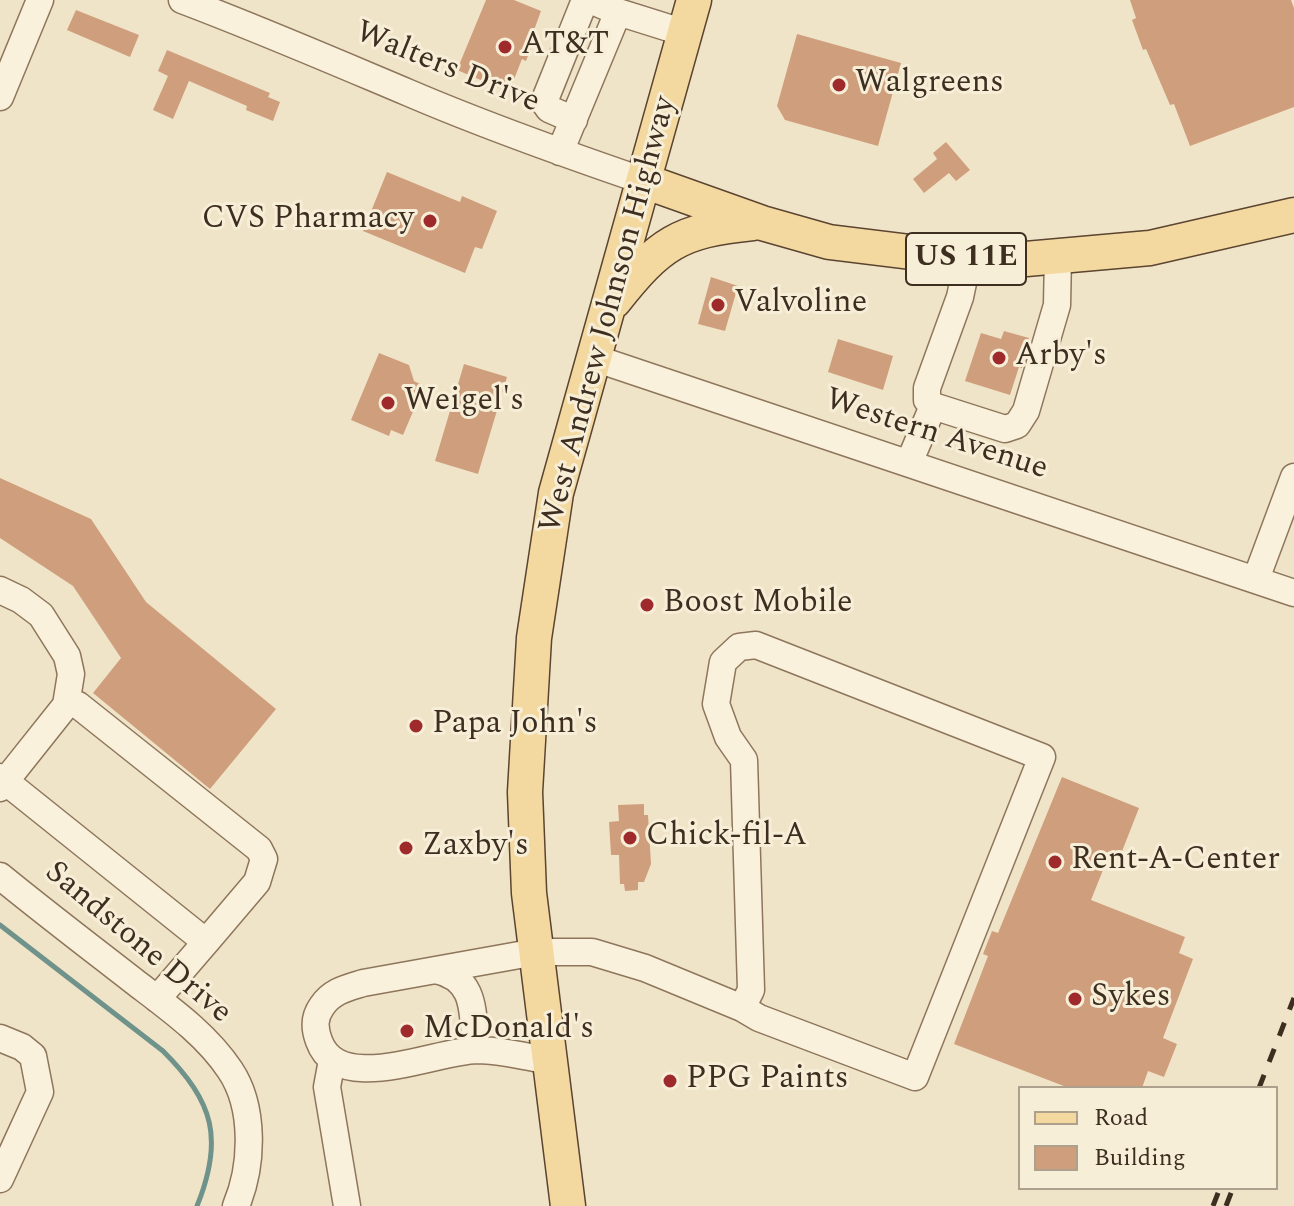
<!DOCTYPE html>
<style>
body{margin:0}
#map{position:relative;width:1294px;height:1206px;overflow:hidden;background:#f0e4c8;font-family:Spectral,serif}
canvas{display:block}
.legend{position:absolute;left:1018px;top:1086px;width:260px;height:104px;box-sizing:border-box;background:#f7eed8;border:2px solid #ada18e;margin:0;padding:10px 14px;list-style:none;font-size:24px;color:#3d2e20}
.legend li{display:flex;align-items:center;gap:16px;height:40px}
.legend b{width:40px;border:2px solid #ada18e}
</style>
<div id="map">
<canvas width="1294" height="1206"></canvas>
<ul class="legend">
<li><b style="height:10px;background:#f3d9a0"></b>Road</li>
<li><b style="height:22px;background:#cf9f7d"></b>Building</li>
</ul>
</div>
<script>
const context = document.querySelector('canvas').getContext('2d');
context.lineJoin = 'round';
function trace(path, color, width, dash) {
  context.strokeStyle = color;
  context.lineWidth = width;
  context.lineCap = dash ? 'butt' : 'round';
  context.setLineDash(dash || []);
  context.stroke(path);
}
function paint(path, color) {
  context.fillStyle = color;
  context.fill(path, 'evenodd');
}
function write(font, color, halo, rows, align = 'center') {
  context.font = font + ' Spectral,serif';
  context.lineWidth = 6;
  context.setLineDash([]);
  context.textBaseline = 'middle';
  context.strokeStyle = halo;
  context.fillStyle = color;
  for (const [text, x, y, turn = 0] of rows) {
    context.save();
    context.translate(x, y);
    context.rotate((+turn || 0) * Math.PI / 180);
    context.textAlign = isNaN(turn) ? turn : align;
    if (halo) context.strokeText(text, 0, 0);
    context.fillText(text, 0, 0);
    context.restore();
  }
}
const stream = new Path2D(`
 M0,925l163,126c51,51 61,88 34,155`);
const building = new Path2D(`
 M486,0h28l27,11 -12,33 3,1 -6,16 -4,-2 -13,33 -52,-22z
 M1130,0h161l3,8v99l-104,39 -16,-42 -4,1 -24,-56 -3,1 -11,-30 4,-2z
 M76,10l63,25 -9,22 -63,-27z
 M797,34l104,29 -23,83 -93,-26 -8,-14z
 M167,50l103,43 -2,4 12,5 -7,19 -27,-11 1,-4 -58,-25 -16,38 -20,-9 15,-34 -10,-5z
 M946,142l24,28 -14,11 -7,-8 -25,20 -11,-14 24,-20 -4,-6z
 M387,172l73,30 2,-6 35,15 -15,38 -7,-2 -10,26 -102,-42z
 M711,277l27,9 -13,45 -27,-7z
 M1004,331l25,7 -7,30 -3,-1 -9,28 -45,-14 16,-48 20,6z
 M838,339l55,17 -10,34 -55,-18z
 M379,353l30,12 5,16 10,5 -21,49 -12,-5 -2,6 -38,-16z
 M464,364l43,13 -29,97 -43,-13z
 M0,478l91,41 55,83 130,107 -66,80 -117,-96 28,-35 -48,-72 -73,-48z
 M1062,777l77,31 -20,51 -10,-4 -18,45 94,37 -6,16 14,6 -30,79 14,6 -13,33 -16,-6 -6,17h-73l-115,-44 34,-88 -5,-2 9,-23 6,2z
 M644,804v11h4l3,49 -7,18h-6v8l-13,1 -1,-7h-4l-1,-29h-8l-2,-33 10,-1 -1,-16z`);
const minor = new Path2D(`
 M182,0c77,29 151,61 227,93 77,33 156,61 235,88
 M618,12l67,21
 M0,97l40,-97
 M574,120l-25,-11 -5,-7 41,-102
 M560,152l58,-140 -28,-12
 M968,259l-8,38 -33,91v12l6,6 72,23 12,-4 9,-14 31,-106 1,-49
 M594,358l700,235
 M909,463l24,-57
 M1256,579l38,-102
 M0,590l21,10 20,15 26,41 4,18 -5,31 -66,83
 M67,700l11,5 181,144 5,10 -7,23 -51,60
 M0,777l206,165 -49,57
 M0,876c44,36 90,71 135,106 34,26 71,52 95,88 25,37 23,96 6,136
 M436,970c42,9 36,45 40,80
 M0,1038l22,9 11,9 7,36 -40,87
 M332,1060l-5,27 20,119
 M550,1061c-23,-4 -49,-11 -73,-11 -42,1 -138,46 -158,-9 -5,-13 -5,-24 3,-35 10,-15 25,-18 41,-23l173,-31h56l53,16 97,40 17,10 156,59 127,-320 -286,-112 -17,2 -16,15 -7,42 12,33 16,23 7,230 -9,18`);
const major = new Path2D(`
 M644,181l118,42 67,19 163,20 158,-14 144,-33
 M614,301c45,-57 65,-71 139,-78
 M568,1206l-39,-313 -4,-101 9,-154 22,-145 138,-493`);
const rail = new Path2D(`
 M1259,1088l35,-90
 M1213,1206l7,-18
 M1226,1206l7,-18`);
const markers = [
 [505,47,8,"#9e2a2b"],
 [839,85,8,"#9e2a2b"],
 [430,221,8,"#9e2a2b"],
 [718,305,8,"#9e2a2b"],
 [999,358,8,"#9e2a2b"],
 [388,403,8,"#9e2a2b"],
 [647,605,8,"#9e2a2b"],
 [416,726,8,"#9e2a2b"],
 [630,838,8,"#9e2a2b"],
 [406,848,8,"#9e2a2b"],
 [1055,862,8,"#9e2a2b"],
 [1075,999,8,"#9e2a2b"],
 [407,1031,8,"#9e2a2b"],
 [670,1081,8,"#9e2a2b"]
];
const shields = [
 [966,259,120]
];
const shieldNames = [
 ["US 11E",966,259]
];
const poiNames = [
 ["AT&T",521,47],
 ["Walgreens",855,85],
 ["CVS Pharmacy",414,221,"right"],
 ["Valvoline",734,305],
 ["Arby's",1015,358],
 ["Weigel's",404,403],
 ["Boost Mobile",663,605],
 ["Papa John's",432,726],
 ["Chick-fil-A",646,838],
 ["Zaxby's",422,848],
 ["Rent-A-Center",1071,862],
 ["Sykes",1091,999],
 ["McDonald's",423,1031],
 ["PPG Paints",686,1081]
];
const streetNames = [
 ["Walters Drive",447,69,22],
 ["West Andrew Johnson Highway",610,315,-75],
 ["Western Avenue",936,436,18],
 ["Sandstone Drive",137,944,40]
];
trace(stream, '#6f938a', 5);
paint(building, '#cf9f7d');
trace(minor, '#8d765c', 29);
trace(major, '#5b4430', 37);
trace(minor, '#faf1dc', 26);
trace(major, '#f3d9a0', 34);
trace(rail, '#3d2e20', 5, [14, 14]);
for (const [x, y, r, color] of markers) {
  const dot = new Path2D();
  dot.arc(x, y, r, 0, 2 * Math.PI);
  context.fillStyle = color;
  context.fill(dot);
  trace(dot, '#f7eed8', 3);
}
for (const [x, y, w] of shields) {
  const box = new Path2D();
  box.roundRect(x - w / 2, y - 26, w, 52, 6);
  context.fillStyle = '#f7eed8';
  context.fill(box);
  trace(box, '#3d2e20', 2);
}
write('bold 30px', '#3d2e20', null, shieldNames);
write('32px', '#3d2e20', '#f7eed8', poiNames, 'left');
write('32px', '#3d2e20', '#f7eed8', streetNames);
</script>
